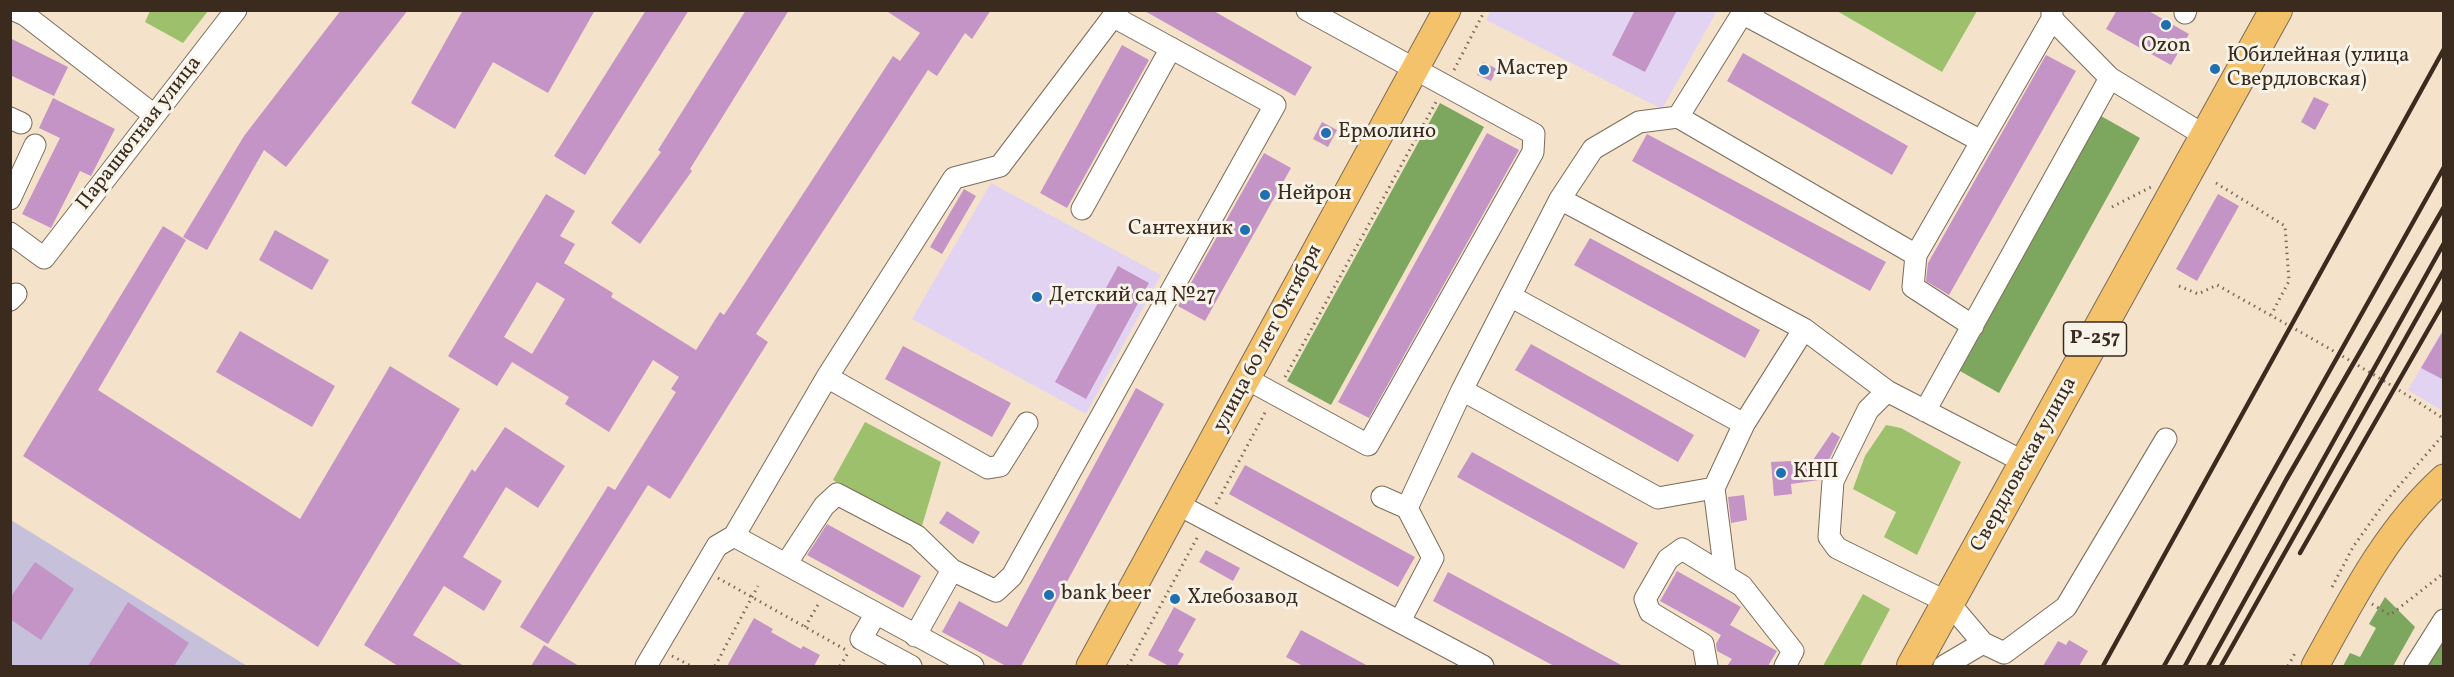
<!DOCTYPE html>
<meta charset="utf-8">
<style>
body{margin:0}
#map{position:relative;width:2454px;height:677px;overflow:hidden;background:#f4e3ca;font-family:Vollkorn,serif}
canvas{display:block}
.frame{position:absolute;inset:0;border:12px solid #3b2a1e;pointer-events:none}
</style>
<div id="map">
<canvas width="2454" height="677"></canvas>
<div class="frame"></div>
</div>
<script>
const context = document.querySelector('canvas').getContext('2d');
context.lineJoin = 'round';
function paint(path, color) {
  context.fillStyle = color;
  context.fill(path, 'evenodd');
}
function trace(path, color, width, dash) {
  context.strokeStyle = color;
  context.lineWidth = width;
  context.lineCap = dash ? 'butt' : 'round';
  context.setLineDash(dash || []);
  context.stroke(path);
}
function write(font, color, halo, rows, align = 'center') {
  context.font = font + ' Vollkorn,serif';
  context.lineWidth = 6;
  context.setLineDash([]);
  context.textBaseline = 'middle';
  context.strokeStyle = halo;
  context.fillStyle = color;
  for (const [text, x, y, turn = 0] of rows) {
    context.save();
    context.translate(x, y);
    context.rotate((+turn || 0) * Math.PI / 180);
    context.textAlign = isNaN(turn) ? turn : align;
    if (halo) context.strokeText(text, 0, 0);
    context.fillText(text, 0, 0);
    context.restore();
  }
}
const built = new Path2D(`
 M1491,10l226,1 -55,98 -176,-89z
 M991,183l170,92 -75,139 -174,-95z
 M2443,329v82l-35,-21z`);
const industrial = new Path2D(`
 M11,520l236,146h-236z`);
const green = new Path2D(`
 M150,11v-1l58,1 -25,32 -38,-21z
 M1837,11h140l-35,61z
 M865,422l76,40 -20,67 -88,-49z
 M1886,425l15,3 60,34 -44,93 -33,-18 12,-25 -43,-23 12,-33z
 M1863,594l27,15 -30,57h-37z`);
const forest = new Path2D(`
 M1440,103l44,24 -153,278 -44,-24z
 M2101,116l39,22 -141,255 -39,-22z
 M2385,597l30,30 -22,39h-50l7,-13 10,4 16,-29 -7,-4z
 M2443,635v31h-18z`);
const building = new Path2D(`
 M341,10h67l-122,157 -22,-17 -57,100 -24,-13 61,-101z
 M463,10h132l-47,83 -55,-31 -38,67 -44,-26z
 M646,10h43l-104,165 -31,-19z
 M746,10h43l-99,159 2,2 -52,73 -29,-21 50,-71 -3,-2z
 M885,10h106l-19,29 -7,-6 -28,43 -9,-6 -172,264 12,8 -98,157 -22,-14 -100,159 -28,-17 88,-141 7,4 61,-98 -5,-3 8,-12 -26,-17 -44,72 -44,-28 4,-7 -57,-35 -15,24 -49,-30 98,-162 29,17 -15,25 15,8 -11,19 49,30 -2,4 85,53 24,-38 4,3 169,-259 7,5 20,-28zM537,282l28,17 -33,55 -28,-17z
 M1143,10h69l100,57 -17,29z
 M1635,10h42l-32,62 -33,-17z
 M2117,10h30l42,24 -18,31 -65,-36z
 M10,38l58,29 -14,29 -44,-21z
 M1122,45l27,15 -82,148 -27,-15z
 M1743,53l165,93 -16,29 -165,-94z
 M2046,55l30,16 -127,224 -23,-14 2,-18z
 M1483,62l14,7 -6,12 -14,-6z
 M2314,97l15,7 -14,26 -14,-8z
 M53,98l62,31 -24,47 -11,-5 -29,57 -29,-14 38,-76 -21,-10z
 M1322,122l15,8 -9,17 -15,-8z
 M1487,133l32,17 -150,268 -31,-16z
 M1647,134l239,128 -16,29 -238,-130z
 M1264,153l27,15 -86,153 -27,-15z
 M964,189l12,7 -34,58 -12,-7z
 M2218,194l21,12 -42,75 -21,-12z
 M163,226l23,14 -88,150 202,129 90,-153 70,43 -142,238 -295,-191z
 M275,230l54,30 -17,30 -53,-30z
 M1590,238l170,92 -15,28 -171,-93z
 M1118,266l31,17 -63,116 -31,-17z
 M2444,329v51l-23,-12z
 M240,331l95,55 -23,41 -96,-55z
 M1531,344l163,91 -16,27 -163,-92z
 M903,346l108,57 -19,34 -107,-58z
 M1136,388l28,16 -143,262h-15l-64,-34 17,-31 48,26z
 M505,427l60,39 -27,42 -32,-21 -43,70 39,24 -18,30 -40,-25 -31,49 51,31h-66l-34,-21 108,-176 3,3z
 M1832,432l8,5 -21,43 -28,4 1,10 -18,2 -3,-34 42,-2z
 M1472,452l166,91 -14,26 -167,-92z
 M1245,465l170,92 -17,30 -169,-93z
 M1744,495l3,25 -16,3 -3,-26z
 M947,511l33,21 -7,12 -34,-21z
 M827,524l94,52 -18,32 -96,-53z
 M1206,550l34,18 -7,13 -34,-19z
 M35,562l39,27 -33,51 -31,-21v-21z
 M1677,571l64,36 -11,18 47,26 -9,15h-41l5,-7 -15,-8 -1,-7 5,-9 -61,-34z
 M1448,572l175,94h-69l-121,-65z
 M128,602l61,41 -15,23h-86z
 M1174,607l22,12 -18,32 6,3 -7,12h-8l-21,-11z
 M754,618l19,11 -2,3 30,17 2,-3 17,9 -6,11h-87z
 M1301,630l67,36h-65l-17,-9z
 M2069,640l19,11 -9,15h-36l15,-25 8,4z
 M544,645l35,21h-48z`);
const path = new Path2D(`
 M1454,70l31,-60
 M2216,183l69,43 4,55 -18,34
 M2112,207l39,-20
 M2179,286l19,8 19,-9c76,43 153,85 227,134
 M1285,377l151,-275
 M1216,504l51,-95
 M718,578l128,72
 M2332,587l21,-40 32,-45 59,-68
 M2372,604l18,11 54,-42
 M805,627l14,-24
 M672,656l19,10
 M715,666l43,-80
 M840,666l8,-13
 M1128,666l70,-130
 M2288,666l7,-13`);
const minor = new Path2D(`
 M14,10l11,5 129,100
 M2052,10v9l58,59 97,59
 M2185,13l1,-3
 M1751,18l230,123
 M1678,117l238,138
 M10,118l11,5
 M10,199l25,-54
 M1560,199l244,130 83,62
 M1082,209l89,-161
 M10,233l34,25 192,-248
 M1510,296l234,128
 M10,300l6,-6
 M1973,326l-60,-39 3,-32 136,-236
 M827,377l127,-199 46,-12 118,-156
 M1247,379l121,66 165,-293 1,-18 -227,-124
 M1462,390l196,108 56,-10
 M1925,411l185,-333
 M2026,463l-139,-72 -19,19 -35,71 -4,56 8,11 112,55 34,40 21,10 62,-46 100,-168
 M1382,497l25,11
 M1179,505l304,161
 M734,536l239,130
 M786,564l38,-58 13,-12 80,42 35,34 44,21 16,-15 263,-471 -161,-88
 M1725,574l-11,-86 30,-64 60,-95
 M875,615l-14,24 50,27
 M1400,621l33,-63 -26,-50 55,-118 98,-191 33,-50 46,-27 39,-5 64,-103 9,4 3,-8
 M915,636l37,-66
 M646,666l71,-120 17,-10 93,-159 161,91 12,-2 27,-43
 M1707,666l-4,-22 -53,-32 -5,-13 23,-40 14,-10 60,37 51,65 -8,15
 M1944,666l39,-23
 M2415,666l29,-46`);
const major = new Path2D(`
 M1090,666l357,-656
 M2315,666c36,-65 72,-137 129,-188`);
const highway = new Path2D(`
 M1913,666l363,-656`);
const rail = new Path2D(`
 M2300,553l144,-251
 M2103,666l341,-617
 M2164,666l280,-499
 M2185,666l101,-186 158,-273
 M2208,666l236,-423
 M2221,666l223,-396`);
const markers = [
 [2166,25,6,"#1f6fb2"],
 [2215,69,6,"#1f6fb2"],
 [1484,70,6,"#1f6fb2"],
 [1326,133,6,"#1f6fb2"],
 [1265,195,6,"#1f6fb2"],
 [1245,230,6,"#1f6fb2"],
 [1037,297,6,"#1f6fb2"],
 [1781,473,6,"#1f6fb2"],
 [1049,595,6,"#1f6fb2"],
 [1175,599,6,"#1f6fb2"]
];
const shields = [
 [2095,339,63]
];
const shieldNames = [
 ["Р-257",2095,339]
];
const poiNames = [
 ["Ozon",2166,47,"center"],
 ["Юбилейная (улица",2227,57],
 ["Свердловская)",2227,81],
 ["Мастер",1496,70],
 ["Ермолино",1338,133],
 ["Нейрон",1277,195],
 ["Сантехник",1233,230,"right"],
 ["Детский сад №27",1049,297],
 ["КНП",1793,473],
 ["bank beer",1061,595],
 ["Хлебозавод",1187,599]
];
const streetNames = [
 ["Парашютная улица",140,134,-52],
 ["улица 60 лет Октября",1269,339,-62],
 ["Свердловская улица",2025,465,-61]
];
paint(built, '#e3d3f3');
paint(industrial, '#c6c0da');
paint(green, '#9cc06b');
paint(forest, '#7da65f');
paint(building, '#c494c6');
trace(minor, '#7c6b5a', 23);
trace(major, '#7c6b5a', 29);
trace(highway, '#7c6b5a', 34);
trace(path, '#7c6b5a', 3, [1.5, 4.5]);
trace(minor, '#fff', 21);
trace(major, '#f4c26a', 27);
trace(highway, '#f4c26a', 32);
trace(rail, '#3b2a1e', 4.5);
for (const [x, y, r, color] of markers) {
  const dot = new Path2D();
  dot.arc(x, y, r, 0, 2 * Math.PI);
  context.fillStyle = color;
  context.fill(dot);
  trace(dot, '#f7f3e8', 2);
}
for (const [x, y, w] of shields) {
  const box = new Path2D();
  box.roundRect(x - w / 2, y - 17, w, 34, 4.5);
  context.fillStyle = '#f7f3e8';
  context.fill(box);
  trace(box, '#3b2a1e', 1.5);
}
write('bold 20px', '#3b2a1e', null, shieldNames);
write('21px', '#3b2a1e', '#f7f3e8', poiNames, 'left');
write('21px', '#3b2a1e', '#f7f3e8', streetNames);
</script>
